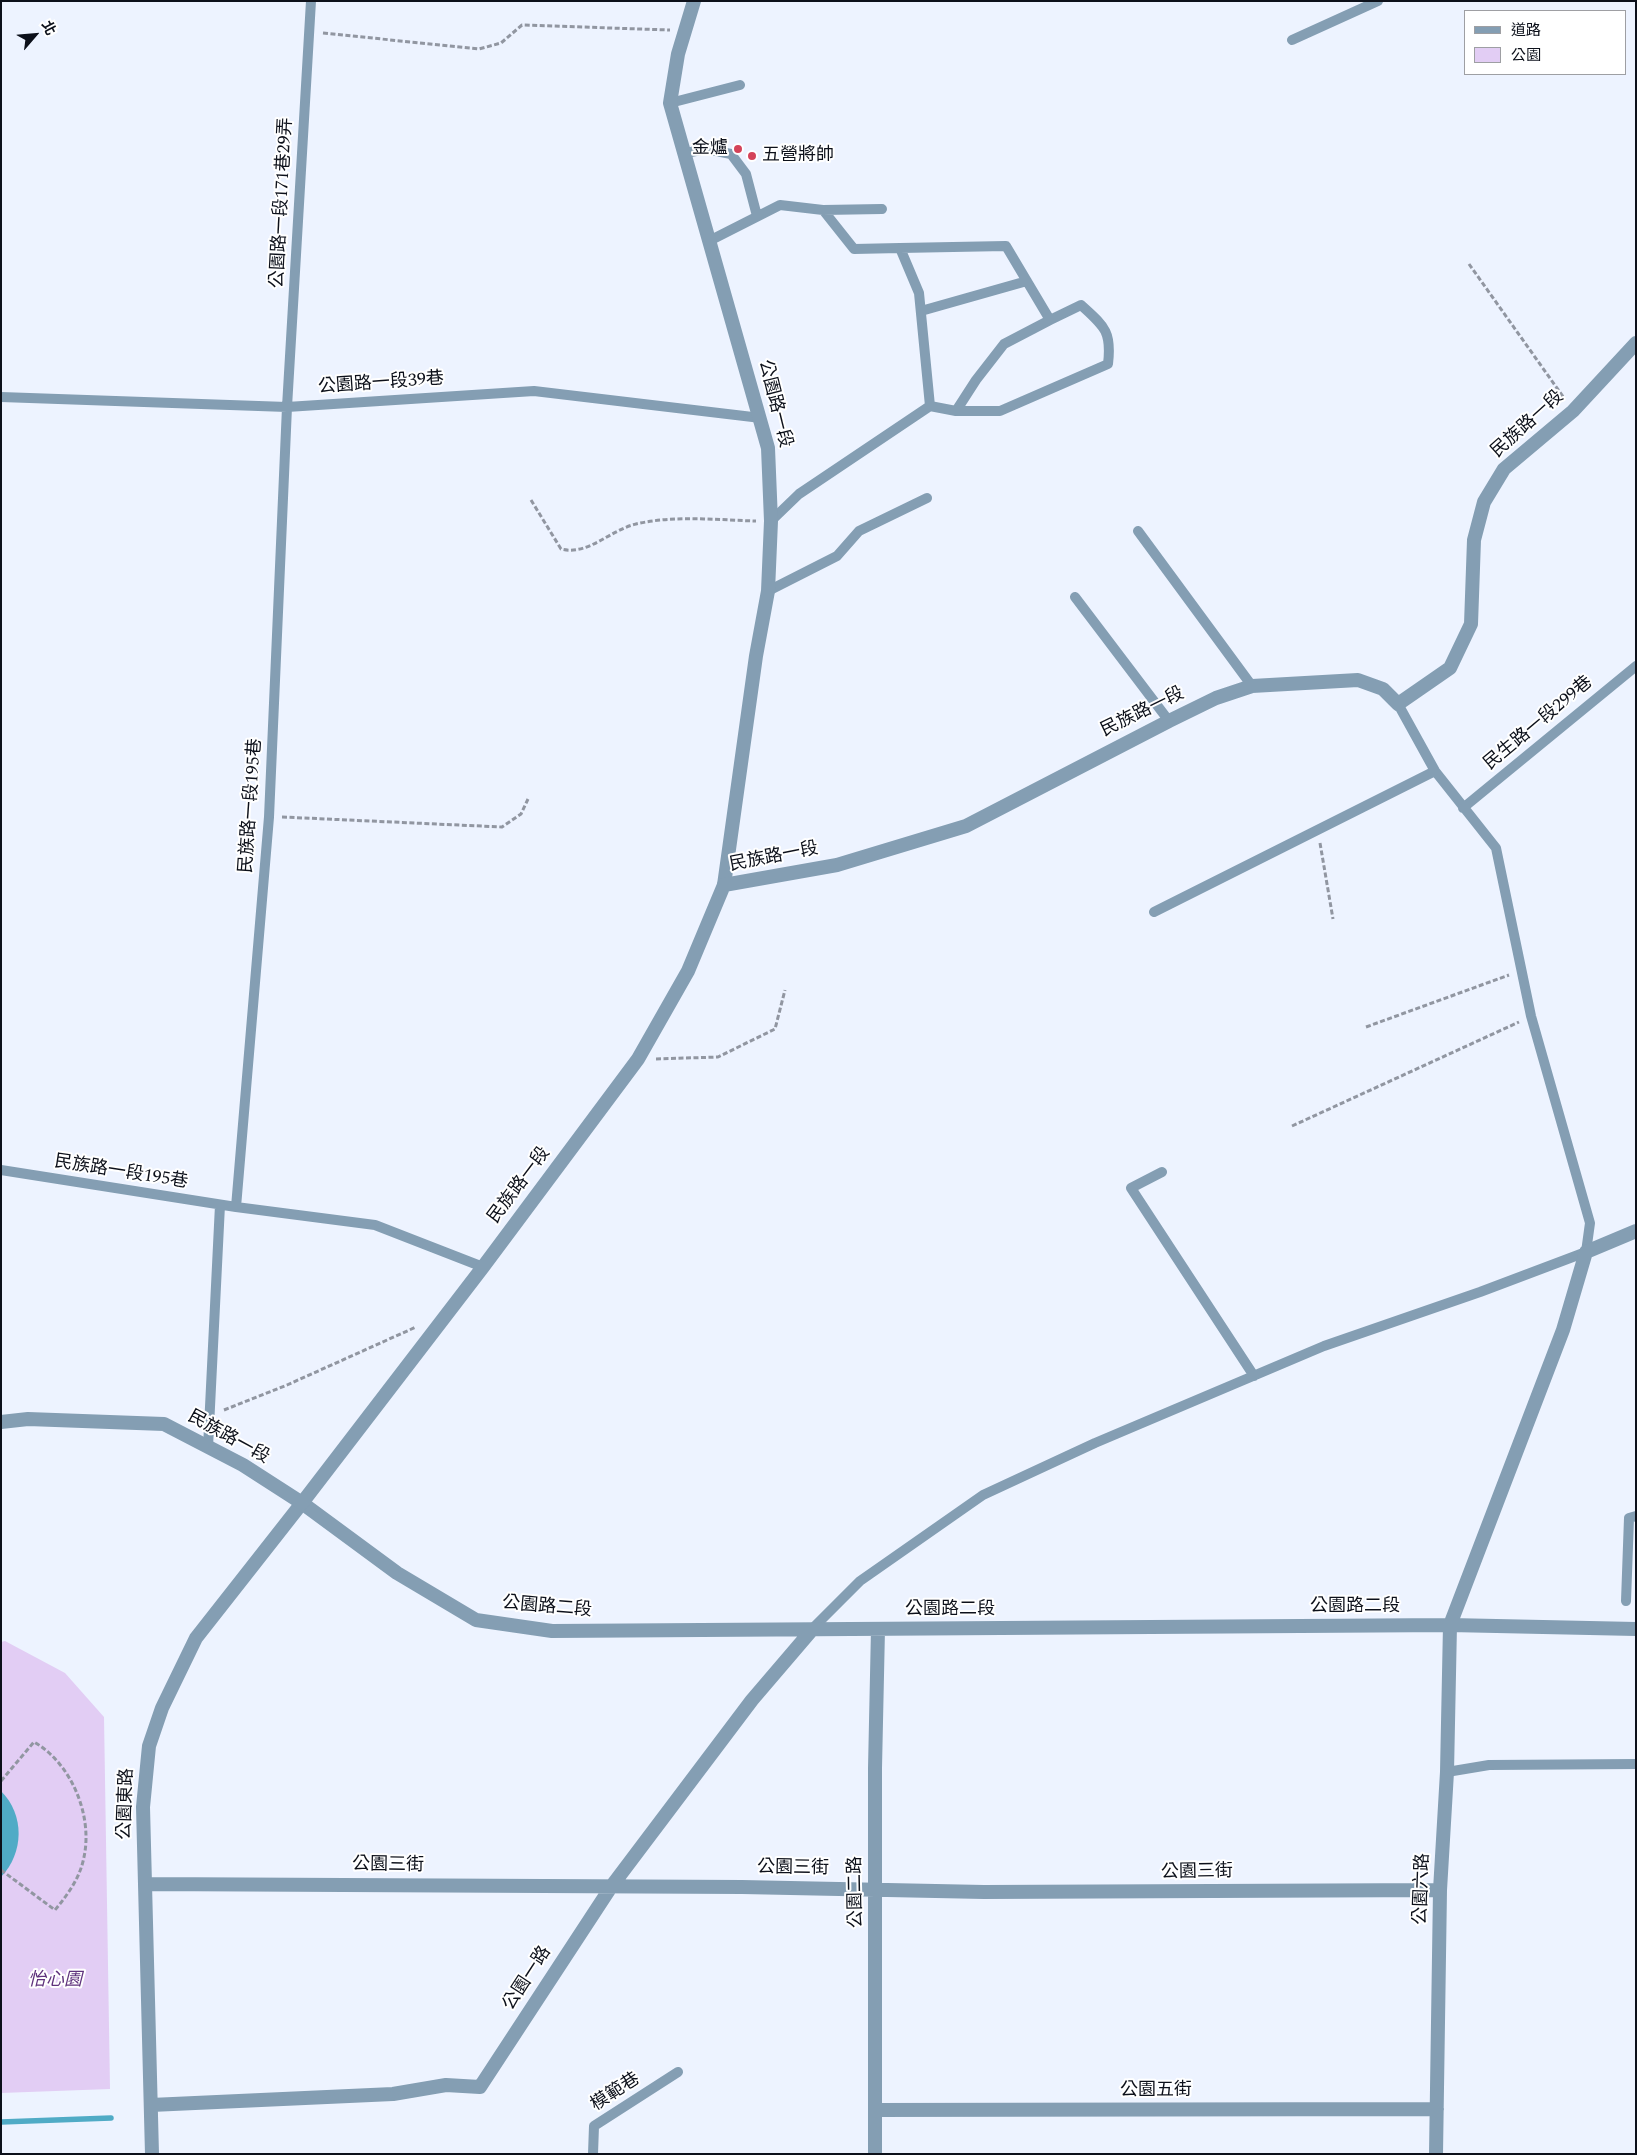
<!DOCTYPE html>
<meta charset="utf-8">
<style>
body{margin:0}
#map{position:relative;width:1637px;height:2155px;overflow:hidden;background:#edf3ff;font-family:Spectral,"Noto Sans TC",serif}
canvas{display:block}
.frame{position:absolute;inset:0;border:2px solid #0c101a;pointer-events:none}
.legend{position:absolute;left:1464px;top:10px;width:162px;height:65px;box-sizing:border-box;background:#fff;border:1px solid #9e9fa3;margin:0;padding:6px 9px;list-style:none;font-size:15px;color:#0c101a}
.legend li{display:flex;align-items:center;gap:10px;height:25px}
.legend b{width:25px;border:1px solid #9e9fa3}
.north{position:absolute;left:10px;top:10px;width:50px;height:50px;-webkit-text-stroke:4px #fff;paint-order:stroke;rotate:63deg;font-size:14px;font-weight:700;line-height:20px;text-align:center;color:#0c101a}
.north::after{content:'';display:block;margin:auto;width:18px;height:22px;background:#0c101a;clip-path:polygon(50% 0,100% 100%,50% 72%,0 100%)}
</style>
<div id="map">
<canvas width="1637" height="2155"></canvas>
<div class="frame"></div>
<ul class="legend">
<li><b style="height:6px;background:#849eb3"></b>道路</li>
<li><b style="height:14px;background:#e2cdf4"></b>公園</li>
</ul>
<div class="north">北</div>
</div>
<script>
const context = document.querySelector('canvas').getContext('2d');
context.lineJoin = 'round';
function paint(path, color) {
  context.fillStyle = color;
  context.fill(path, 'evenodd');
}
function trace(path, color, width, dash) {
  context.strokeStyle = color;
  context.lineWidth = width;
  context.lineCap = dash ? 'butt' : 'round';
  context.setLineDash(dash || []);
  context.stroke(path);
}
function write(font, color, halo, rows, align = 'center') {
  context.font = font + ' Spectral,"Noto Sans TC",serif';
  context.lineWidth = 4;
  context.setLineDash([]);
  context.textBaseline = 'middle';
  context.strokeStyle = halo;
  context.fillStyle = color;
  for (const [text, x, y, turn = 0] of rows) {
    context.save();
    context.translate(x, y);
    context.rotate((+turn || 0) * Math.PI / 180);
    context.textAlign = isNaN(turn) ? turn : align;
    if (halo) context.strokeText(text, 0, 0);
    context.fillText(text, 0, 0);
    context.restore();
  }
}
const green = new Path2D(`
 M5,1641l60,32 39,44 6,372 -109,4v-451z`);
const water = new Path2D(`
 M1,1791c24,24 23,62 0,86z`);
const stream = new Path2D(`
 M1,2122l110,-4`);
const path = new Path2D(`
 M323,33l156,16 22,-6 21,-18 148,5
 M1469,264l95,134
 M531,500l30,49c27,7 49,-19 75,-25 38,-9 81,-4 120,-3
 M282,817l220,10 19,-13 7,-15
 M1320,843l13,76
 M1366,1027l143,-52
 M656,1059l62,-2 57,-28 10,-39
 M1292,1126l227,-104
 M224,1410l63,-25 129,-58
 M1,1781l33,-39c37,21 59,73 50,115 -4,21 -16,37 -29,53l-54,-40`);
const service = new Path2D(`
 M1292,40l86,-39
 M670,103l70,-18
 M686,153l20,-4 25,5 15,20 11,42
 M823,210l59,-1
 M711,240l69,-35 43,5 31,39 46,-1 19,45 11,113 -131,88 -28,27
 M900,248l106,-2 44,74 31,-15c23,21 31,26 27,59l-108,47h-44l-26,-5
 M921,311l106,-30
 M1,397l286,10 247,-16 227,27
 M956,411l20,-31 28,-36 46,-24
 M1138,531l114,155
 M768,591l69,-35 22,-25 68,-33
 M1075,597l94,124
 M1463,808l173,-142
 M1154,912l281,-141
 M1,1170l235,37 139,18 108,42
 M1162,1172l-31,16 123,188
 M236,1207l33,-390 18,-410 24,-406
 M208,1447l12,-242
 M1626,1601l3,-83 7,-2
 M811,1630l49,-49 123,-86 112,-52 229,-97 156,-54 106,-40 4,-29 -59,-207 -35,-168 -61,-77 -37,-67
 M1447,1772l42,-7 147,-1
 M593,2154l1,-28 84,-54`);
const minor = new Path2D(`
 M694,1l-16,53 -8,49 98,345 3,73 -3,70 -12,65 -32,229
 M145,1884l597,3 242,5 456,-2
 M151,2105l242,-11 53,-9 34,2 131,-200 141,-187 59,-69
 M875,2110l562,-1
 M152,2154l-9,-347 6,-61 13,-38 34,-70 106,-135 95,70 79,47 76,11 898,-6 186,4
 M875,2154v-386l3,-139
 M1436,2154l4,-264 7,-118 3,-147 113,-295 23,-78 50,-21`);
const tertiary = new Path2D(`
 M1,1422l27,-3 136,5 79,41 59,38 181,-236 155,-208 50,-88 36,-86 113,-20 129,-39 203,-105 47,-23 36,-12 106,-6 25,9 15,15 52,-36 21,-44 3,-84 10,-38 20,-33 69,-58 63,-68`);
const markers = [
 [738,149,5,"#d44359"],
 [752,156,5,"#d44359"]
];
const poiNames = [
 ["金爐",728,149],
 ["五營將帥",762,156,"left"]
];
const streetNames = [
 ["公園路一段171巷29弄",283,203,-87],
 ["公園路一段39巷",381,384,-4],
 ["公園路一段",774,404,76],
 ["民族路一段",1528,425,-42],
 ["民族路一段",1143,713,-26],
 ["民生路一段299巷",1539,724,-40],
 ["民族路一段195巷",252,806,-86],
 ["民族路一段",774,858,-11],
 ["民族路一段195巷",121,1173,9],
 ["民族路一段",520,1186,-53],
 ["民族路一段",228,1438,29],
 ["公園路二段",1355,1607],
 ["公園路二段",547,1608,5],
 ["公園路二段",950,1610],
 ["公園東路",127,1804,-88],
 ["公園三街",388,1866,1],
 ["公園三街",793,1869,1],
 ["公園三街",1197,1873,-1],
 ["公園六路",1423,1889,-88],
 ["公園二路",857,1892,-91],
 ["公園一路",528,1979,-57],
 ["公園五街",1156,2091],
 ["模範巷",616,2093,-33]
];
const parkNames = [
 ["怡心園",55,1981]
];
paint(green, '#e2cdf4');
paint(water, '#50abc6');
trace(stream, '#50abc6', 5.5);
trace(path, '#9196a1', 3, [5, 2.5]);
trace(service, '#849eb3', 10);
trace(minor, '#849eb3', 14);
trace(tertiary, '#849eb3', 14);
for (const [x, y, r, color] of markers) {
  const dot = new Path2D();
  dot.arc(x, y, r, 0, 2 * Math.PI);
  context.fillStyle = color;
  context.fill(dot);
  trace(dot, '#fff', 2);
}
write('18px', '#0c101a', '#fff', poiNames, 'right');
write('18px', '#0c101a', '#fff', streetNames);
write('italic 18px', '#5f337d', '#fff', parkNames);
</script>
